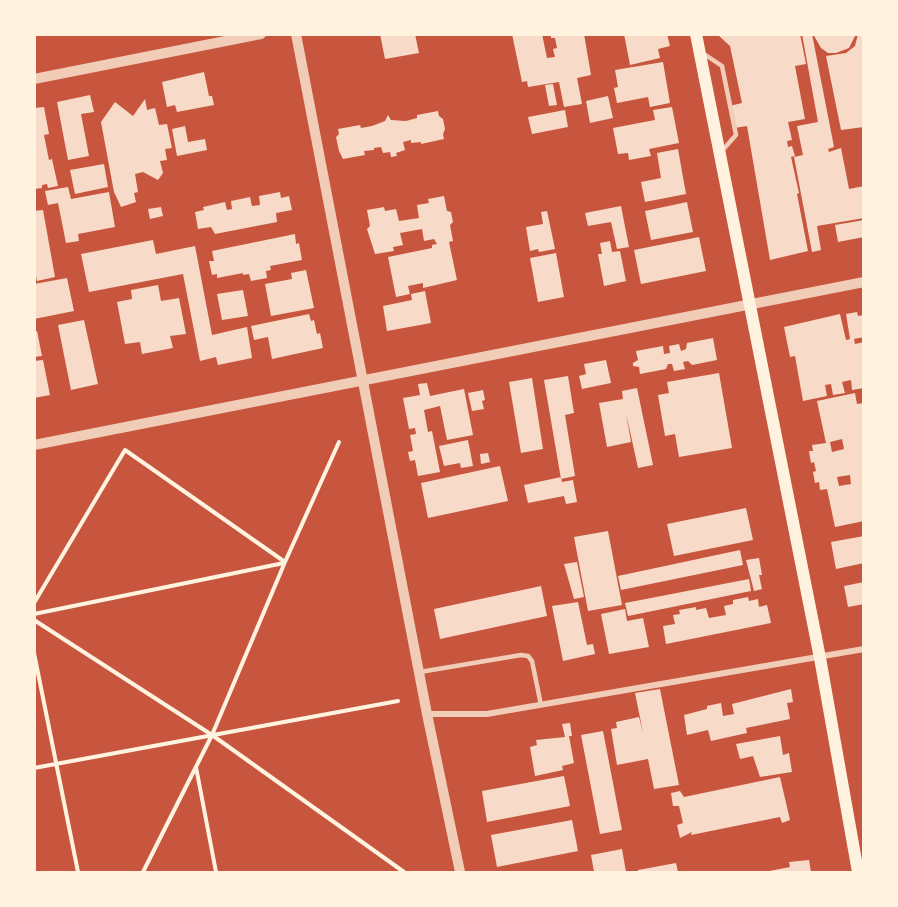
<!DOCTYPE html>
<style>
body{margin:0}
#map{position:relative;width:898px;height:907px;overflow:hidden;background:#c8553d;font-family:"Space Grotesk",sans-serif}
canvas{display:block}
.frame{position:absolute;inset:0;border:36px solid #fff3e0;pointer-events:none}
</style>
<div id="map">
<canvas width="898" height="907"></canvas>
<div class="frame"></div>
</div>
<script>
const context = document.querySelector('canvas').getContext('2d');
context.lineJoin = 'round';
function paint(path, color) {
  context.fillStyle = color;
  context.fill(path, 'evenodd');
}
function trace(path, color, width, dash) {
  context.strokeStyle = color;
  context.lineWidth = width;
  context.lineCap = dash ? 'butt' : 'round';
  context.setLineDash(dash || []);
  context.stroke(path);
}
const building = new Path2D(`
 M380,34h35l4,19 -34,6z
 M512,34h30l5,24 8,-1 -2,-8 4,-1 -2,-10h-4v-4h33l7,41 -14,3 5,26 -18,3 -5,-25 -31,5 -1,-6 -5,1z
 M624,34h43l3,12 -12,3 2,9 -30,7z
 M717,34h83l6,30 -11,2 10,53 -17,3 4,18 -5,1 1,6 4,-1 3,10 -4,1 8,36 -2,1 11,57 -38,9 -23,-134 -13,2 -5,-22 13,-3 -12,-57z
 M802,34h10l22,113 -6,2 1,3 12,-4 8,41 15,-3v32l-47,8 4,24 -9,2 -18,-95 9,-2 -6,-29 21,-4z
 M813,34h43l-7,14 -13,5h-8l-7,-5z
 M858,34h6v93l-23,3 -15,-74 20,-3 9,-7z
 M663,62l7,41 -20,4 -2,-10 -31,6 -3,-15 4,-1 -3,-17z
 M204,72l5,24h3l2,9 -37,7 -2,-7 -8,2 -5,-25z
 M553,84l4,21 -8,1 -4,-21z
 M90,95l4,17 -13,2 8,42 -21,4 -11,-58z
 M608,96l5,22 -23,5 -4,-22z
 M145,99l2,11 8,-2 4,17 8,-1 5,24 -7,1 2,11 -7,1 3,12 -5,7 -15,-8 -8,2 3,18 -4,1 2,9 -15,5 -7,-15 -13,-70 14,-20 18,14z
 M44,107l5,27 -5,1 5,25 3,-1 6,27 -10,2 -1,-4 -5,1v3l-8,1v-81z
 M672,107l7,36 -30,6 2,7 -22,4 -1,-7 -10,1 -5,-26 42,-8 -2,-10z
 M565,110l3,17 -36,7 -4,-17z
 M438,111l1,5 4,3 2,10 -2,5 1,5 -23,5v-2l-10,1v-3l-8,2 2,8 -9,3 1,3 -6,1 -1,-5 -7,1 -2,-6 -7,1v2l-10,1 1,4 -22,4 -4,-8 -3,-14 3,-3 -1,-5 22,-4 1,3 11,-2 13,-5 3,-6 3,5 15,1 11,-3v-3z
 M185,126l3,16 17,-3 2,11 -30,6 -5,-27z
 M678,149l8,45 -41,8 -4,-20 20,-4 -4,-25z
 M104,164l4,23 -33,7 -5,-24z
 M68,187l3,12 38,-7 6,35 -37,7 1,7 -13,2 -8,-40 -10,2 -3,-14z
 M280,192l1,6 8,-2 3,14 -16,3 1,9 -62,12 -4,-7 -13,2 -3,-17 9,-2 -1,-3 22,-5 2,8 5,-1 -1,-8 19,-4 2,9 8,-1 -1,-9z
 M444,196l3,15 4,1 2,10 -3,3 3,16 -4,1 8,38 -34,8v-5l-15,3 2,8 -14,3 -8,-40 44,-9v-3l5,-1 -3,-5 -10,2 -2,-12 -22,4 3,12 -10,2 1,4 -19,3 -8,-25 3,-3 -3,-16 17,-3 1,4 11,-2 3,12 20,-3 -2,-13 12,-2 -1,-4z
 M687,202l6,30 -42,8 -6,-29z
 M621,206l8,41 -12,2 -6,-27 -23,4 -3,-13z
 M161,207l2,9 -13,3 -2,-10z
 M43,210l12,67 -18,4 -3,-14v-56z
 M547,211l8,38 -16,3 -1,-3 -8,2 -4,-24 17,-3 -2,-12z
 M864,220v17l-26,5 -3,-17z
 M295,234l1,10 3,-1 3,17 -32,6 1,4 -5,1 1,7 -16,3 -2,-7 -6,1v-2l-26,5v-4l-5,1 -3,-14h5l-2,-10z
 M699,237l7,34 -65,13 -7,-34z
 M153,240l3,14 39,-8 17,89 35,-8 5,31 -34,7 -2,-8 -16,4 -17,-87 -94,18 -8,-38z
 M610,241l2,11 8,-1 6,30 -22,5 -6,-32h4l-2,-11z
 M556,253l8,44 -26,5 -8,-44z
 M306,270l8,38 -43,8 -6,-32 27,-5 -1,-6z
 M67,278l7,33 -40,8v-35z
 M158,285l3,16 18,-3 7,36 -16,2 3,12 -31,6 -2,-12 -15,2 -8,-42 15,-3 -1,-9z
 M243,290l5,26 -26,4 -5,-26z
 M425,291l6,32 -44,8 -4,-25 29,-6 -1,-6z
 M857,312l1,4 6,-1v22l-10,2 1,5 9,-2v46l-12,2 -1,-10 -9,2 3,11 -12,2 -2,-11 -6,1 2,11 -24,5 -8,-45 -5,1 -6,-30 56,-13 6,26 4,-1 -4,-25z
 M309,314l2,7 3,-1 3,14 3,-1 3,15 -51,11 -4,-22 -14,3 -3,-14z
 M84,320l14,64 -27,6 -13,-65z
 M37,331l5,25 -8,1v-25z
 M713,338l4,22 -25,5 -4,-4 -5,1 2,7 -11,2 -2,-7h-4l-2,5 -26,5 -1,-7 -6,-1v-3l5,-3 -2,-9 27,-5 1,8 6,-1 -1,-7 10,-2 2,7 5,-2 1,-6z
 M43,360l7,35 -16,3v-37z
 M606,360l5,23 -29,6 -3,-13 7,-2 -2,-10z
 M719,373l13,75 -53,9 -4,-23 -10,2 -7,-41 11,-2 -2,-11z
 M568,376l6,37 -9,2 10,61 -14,3 -17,-99z
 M532,378l11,71 -22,4 -12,-71z
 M427,383l3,13 34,-7 9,46 -26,5 -7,-34 -16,4 4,22 4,-1 8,41 -22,4 -3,-16 -5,1 -2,-9 5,-1 -3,-16 6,-1 -1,-6 -6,1 -6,-31 17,-3 -2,-11z
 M637,388l16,77 -15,3 -12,-55 5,29 -24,5 -8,-44 24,-4 -1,-8z
 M483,390l2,10 -3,1 2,8 -12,2 -4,-18z
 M855,393l2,11 7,-1v118l-29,6 -8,-38 -7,1 -1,-8 -4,1 -2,-11 3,-1 -2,-9 -3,1 -2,-12h4l-1,-6 14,-2 -9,-42zM842,439l2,10 -12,3 -2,-10zM850,475l1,9 -12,2 -2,-9z
 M468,440l5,26 -12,2 -1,-5 -16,3 -5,-20z
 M488,453l2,9 -9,2 -1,-10z
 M500,466l8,35 -80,17 -7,-35z
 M561,477l1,5 11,-2 4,22 -11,2 -2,-8 -36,7 -4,-18z
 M746,508l7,32 -79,16 -7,-32z
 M608,531l14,74 -34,6 -14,-74z
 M864,536v27l-28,6 -5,-27z
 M740,550l3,15 -122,25 -3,-14z
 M759,558l3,17h-3l3,14 -8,2 -8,-31z
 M577,562l7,35 -10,2 -10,-35z
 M749,579l2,12 -123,25 -3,-13z
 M864,582v22l-16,3 -4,-21z
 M541,586l6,30 -107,23 -6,-30z
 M748,597l1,4 9,-2 1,8 8,-2 4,18 -105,21 -3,-18 12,-2 -2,-9 7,-1 -1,-4 17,-3v3l10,-2 3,10 17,-3 -2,-9 9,-2v-4z
 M578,602l9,43 6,-1 2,10 -32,7 -11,-55z
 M625,609l2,12 16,-3 6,29 -40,7 -8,-40z
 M660,689l19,96 -25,4 -6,-30 -31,6 -6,-36 6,-1 -1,-6 23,-5 4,15 -8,-39z
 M791,689l2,13 -6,1 3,16 -44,9 1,5 -36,8 -3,-11 -21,5 -3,-20 23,-6v-3l14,-3 2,13 11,-2 -2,-10z
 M570,723l2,13h-3l5,27 -12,3 1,4 -28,6 -5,-29 7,-2 -1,-5 29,-3 -3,-13z
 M603,731l19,99 -22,4 -19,-99z
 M780,736l3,19 6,-2 3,19 -32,5 -7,-21 -13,3 -4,-15z
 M564,776l6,30 -83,16 -5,-31z
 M780,777l10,43 -8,3 -2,-6 -89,18 1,-3 -12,6 -3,-13 6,-2 -4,-17h-6l-2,-13 9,-2 4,6z
 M572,820l6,31 -81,16 -6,-32z
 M622,849l4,23h-32l-3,-17z
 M809,860l2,12h-47l26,-5 -1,-5z
 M676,863l2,9h-40v-2z`);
const path = new Path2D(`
 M34,603l91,-153 160,112
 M34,614l250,-51
 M34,620l178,115 192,137
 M34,653l44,219
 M196,767l20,105
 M34,768l364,-67
 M143,872l69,-137 73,-173 54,-120`);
const service = new Path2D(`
 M701,52l21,14 14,69 -15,17
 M420,672l101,-17 7,1 4,5 9,44`);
const minor = new Path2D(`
 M427,714h60l377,-65`);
const tertiary = new Path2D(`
 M296,34l131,680 33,158
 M34,79l227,-45
 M34,445l830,-163`);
const secondary = new Path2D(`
 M696,34l124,624 38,214`);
paint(building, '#f7dbc8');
trace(path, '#fff3e0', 4);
trace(service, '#f1ccb7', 4.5);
trace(minor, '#f1ccb7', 6);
trace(tertiary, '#f1ccb7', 10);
trace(secondary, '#fff3e0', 12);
</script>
